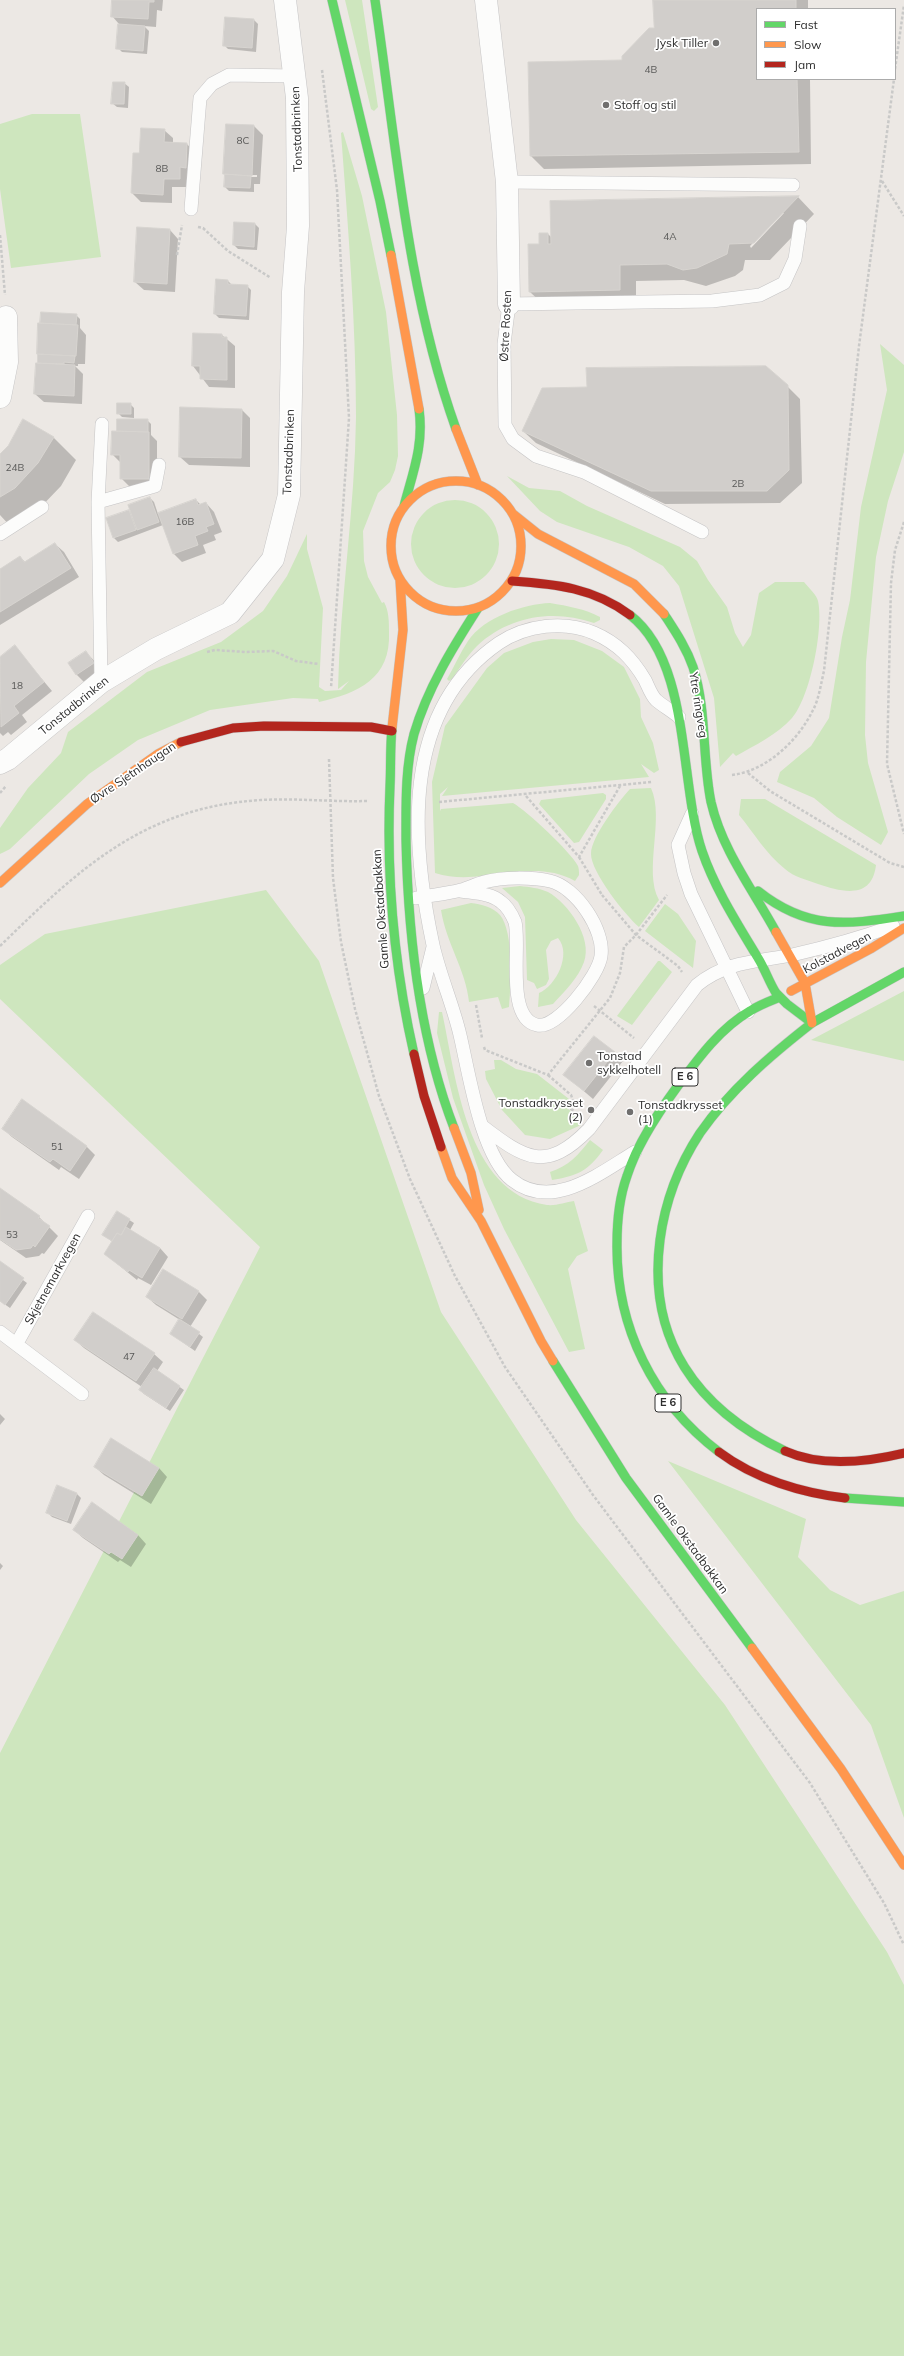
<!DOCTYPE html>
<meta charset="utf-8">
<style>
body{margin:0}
#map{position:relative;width:904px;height:2356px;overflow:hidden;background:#ece8e4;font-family:Mulish,sans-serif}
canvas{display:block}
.legend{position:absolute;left:756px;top:8px;width:140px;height:72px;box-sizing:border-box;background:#fff;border:1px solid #ababab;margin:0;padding:5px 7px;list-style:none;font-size:12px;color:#2e2e2e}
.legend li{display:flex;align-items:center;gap:8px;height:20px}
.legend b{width:20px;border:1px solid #ababab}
</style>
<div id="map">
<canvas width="904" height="2356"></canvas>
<ul class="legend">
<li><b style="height:5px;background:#63d668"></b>Fast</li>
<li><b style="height:5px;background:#ff974d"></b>Slow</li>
<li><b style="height:5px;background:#b3261e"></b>Jam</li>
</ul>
</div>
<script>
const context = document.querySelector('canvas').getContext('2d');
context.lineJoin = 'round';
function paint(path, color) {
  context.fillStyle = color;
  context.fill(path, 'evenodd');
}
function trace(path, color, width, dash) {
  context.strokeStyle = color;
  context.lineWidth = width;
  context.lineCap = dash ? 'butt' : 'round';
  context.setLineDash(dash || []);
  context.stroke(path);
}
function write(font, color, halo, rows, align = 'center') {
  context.font = font + ' Mulish,sans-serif';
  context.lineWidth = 3.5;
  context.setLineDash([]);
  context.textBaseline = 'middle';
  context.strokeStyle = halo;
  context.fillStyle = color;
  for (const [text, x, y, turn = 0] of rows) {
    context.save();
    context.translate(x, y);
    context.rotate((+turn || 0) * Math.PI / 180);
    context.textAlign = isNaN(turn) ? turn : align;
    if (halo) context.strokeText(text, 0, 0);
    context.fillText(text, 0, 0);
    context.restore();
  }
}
const green = new Path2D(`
 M345,0h17l16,107 -4,4 -3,-2z
 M32,114h48l21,143 -90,11 -11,-79v-65z
 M343,132l19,64 24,116 11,103 1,41 -3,14 -5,12 -12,11 -15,38 1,30 4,16 14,26 2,-1c5,9 5,20 5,30 2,47 -31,61 -70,70l-1,-3 -25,-1 -83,12 -72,30 -49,34 -79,75 -10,5v-26l28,-40 33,-35 7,-21 79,-60 74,-30 42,-31 24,-35 20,-42v15l16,59 -4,79 6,4 16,-1 8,-9 -11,8c2,-90 17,-181 18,-272 0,-94 -8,-190 -15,-284z
 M880,344l24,21v87l-16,49 -12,56 -10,105 -1,73 3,28 20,69 -7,13 -44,-28 -23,-19 -37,-16 3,-10 31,-26 18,-28 13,-81 8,-37 11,-93 26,-117z
 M507,476l22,12 31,3 27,15 93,41 17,14 11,19 19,27 8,26 8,14 8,-12 8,-42 16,-11h29c4,5 13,13 14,19 6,27 -8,97 -26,117 -15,17 -37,27 -56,38l-3,-3 -13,14 -6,-69 -35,-112 -16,-20 -34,-19 -72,-25 -17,-11z
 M411 544a44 44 0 1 1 88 0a44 44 0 1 1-88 0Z
 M550,603c18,3 35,6 50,14v3l-6,3c-41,-14 -85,-7 -117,23 -9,9 -17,21 -24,32l-4,3 -2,-2c7,-12 13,-26 21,-38 16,-24 56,-37 82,-38z
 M551,639l23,1 28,11 22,16 16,32 1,18 12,26 6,27 -5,3 -13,-9 8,13 -207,19 6,-9 -8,7v17l1,-2 72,-6c14,8 58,49 65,63 1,3 1,6 1,9l-4,6c-45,-25 -94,7 -140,-8l-3,-91 13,-56 42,-58 17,-15 29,-11z
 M651,788c14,31 -8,83 8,112l-20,27c-14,-12 -48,-55 -48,-73 0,-17 28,-53 39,-65z
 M603,793l3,2v4l-27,43 -5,1 -35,-39 2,-4z
 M741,799h24l111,66c-4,35 -34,27 -58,19 -11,-4 -24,-7 -33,-15 -19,-15 -31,-36 -46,-54z
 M520,886c9,1 19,2 28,6 20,11 45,46 36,70 -5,15 -20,30 -31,42l-15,3 1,-14c17,-7 33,-39 19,-55l-7,3 -5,9 3,29 -3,6 -9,4 -3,-6 -7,-3 -2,-63 -7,-15 -16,-14z
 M266,890l53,71 122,351 135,208 149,185 162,247 17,33v371h-904v-603l260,-506 -260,-248v-34l45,-31z
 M471,903c10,1 22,4 29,12 14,17 11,70 9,92l-7,2 -4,-12 -29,5c-3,-32 -23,-59 -28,-92z
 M665,904l13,10 18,27 -3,27 -48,-37z
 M658,961h2l12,11 -40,53 -15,-9z
 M904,991v70l-93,-21z
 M439,1012h3c14,64 24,181 105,193 9,1 19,-3 27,-4l14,50 -11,5 -9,13 17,80 -16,3 -65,-123 -20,-44 -31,-87 -16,-65z
 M494,1060h7l15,9 21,5 32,25 -2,9 15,13 -1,4 -31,14 -25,-4 -23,-25 -16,-31 -1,-8 10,-2z
 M590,1140l13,10c-15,21 -26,26 -51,30l-2,-8c19,-6 28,-17 40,-32z
 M668,1461l138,58 -8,38 32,33 30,15 44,-14v227l-33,-93z`);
const shadow = new Path2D(`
 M113,0h50l-1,11 -5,-1 -1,17 -12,-1 5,5 -2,23 -25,-2 -4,-4 1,-24 -7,-8z
 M654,0h154v9h-51v70h53l1,85 -267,5 -13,-13 124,-127z
 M254,20l4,4 -2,28 -28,-3 -4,-4z
 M124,83l5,4 -1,21 -11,-1 -5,-4z
 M227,125l27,1 9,9 -3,49h-6v8l-25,-1 -4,-4zM248,175h9v2h-7z
 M164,130l9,8v5l14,1 8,9 -7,34h-16v16l-31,-1 -9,-9 8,-39z
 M798,197l16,17 -44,46h-25l-2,10 -8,6 -29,10 -22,-6 -48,1v26l-89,1 -17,-16 10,-47 8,-11 4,4v-36zM781,213h3l-33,35 -1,-2z
 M255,224l4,4 -2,22 -19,-1 -4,-4z
 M170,230l8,9 -3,53 -31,-2 -9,-8z
 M228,281l4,4 15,1 4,4 -2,30 -30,-2 -4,-4z
 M76,315l4,4v9l6,7 -1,29h-7v2h-3l8,8 -1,30 -38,-2 -9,-8 5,-30 -2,-10 5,-30 -2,-1z
 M222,335l13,11v42l-26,-1 -16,-21z
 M787,386l13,13 2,84 -22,20 -115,1 -129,-61 -13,-12z
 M130,404l4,4v10l-12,-1 -4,-4z
 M242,410l8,8v49l-61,-2 -9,-8z
 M118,420h29l4,4v11l6,6v46h-27l-9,-9v-15l-9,-9 6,-22z
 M53,437l23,23 -15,26 -23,24 -27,17 -11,-12v-59z
 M150,498l4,4 4,12 38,-14 5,5 5,-2 8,9 8,20 -8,3 2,5 -13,5 3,8 -24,9 -9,-9 -10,-28 -45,17 -4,-4 -7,-19 24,-8z
 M55,544l9,8 15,25 -79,48v-55l20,-13 5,5z
 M15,647l37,44 -30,24 5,7 -16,13 -3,-3 -5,4 -3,-3v-74z
 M86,652l12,13 -9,22 -13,-13z
 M614,1052l9,9 -30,38 -28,-24z
 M22,1101l65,46 8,8 -16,24 -18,-12 -2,3 -47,-33 -9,-8z
 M0,1189l39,28 19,19 -14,18 -2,-1 -3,3 -13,2 -26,-18z
 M117,1212l17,11 -4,7 30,18 8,9 -17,28 -13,-7 -1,2 -32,-26 8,-12 -10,-7z
 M0,1263l27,20 -17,25 -10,-7z
 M199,1292l8,8 -17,27 13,10 -8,14 -24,-17 9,-14 -24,-15 -9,-8z
 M75,1340l79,14 9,8 -6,9 27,19 -14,21 -26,-17 -4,-4 2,-3 -58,-39z
 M0,1414l5,5 -5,6z
 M95,1467l64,1 8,9 -16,27 -47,-29z
 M58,1487l19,7 4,4 -10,26 -19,-7 -4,-4z
 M92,1503l46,32 8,9 -15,23 -11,-7 -2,2 -35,-24 -9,-8z
 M0,1563l3,3 -3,4z`);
const building = new Path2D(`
 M112,0h42v2h-5l-1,17 -37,-2z
 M653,0h143v9h-39v70h40l2,73 -269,4 -2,-94 94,-2v-4l27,-28h5z
 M225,17l29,2 -2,29 -29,-2z
 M118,24l27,2 -2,25 -27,-2z
 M113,82h12l-1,22h-13z
 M226,124l28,1 -2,51 -29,-2z
 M141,128l24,1 -1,13 23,1 -1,25 -6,-1v12h-16l-1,16 -32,-2 2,-40h6z
 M225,174l26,2 -1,12 -26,-1z
 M799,196l-45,47 -25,1 -2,10 -30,14 -14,2 -16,-6 -47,1v25l-91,2 -1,-48h11v-11h9v11h3l-1,-43z
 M234,222l21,1 -1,24 -21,-2z
 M137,227l33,2 -3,55 -33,-2z
 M216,279l12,1v4l20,1 -2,31 -32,-2z
 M41,312l36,2 -1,11 -36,-2z
 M38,323l40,2 -2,31 -39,-2z
 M193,333l29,1v3h5v43l-27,-1v-13h-8z
 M38,354l37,2 -1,7 -10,-1v2l-26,-1z
 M36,363l39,2 -1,31 -40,-2z
 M766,366l22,19 1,85 -22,21h-116l-129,-60 20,-43 45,-1 -1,-19z
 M117,403h14v11h-14z
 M180,407l62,2 -1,49 -62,-1z
 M23,419l31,18 -16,26 -23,25 -15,9v-43l8,-8z
 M117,419h31v13l-31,-1z
 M112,431l37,1v47h-29v-24h-9z
 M150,497l9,25 -22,8 -9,-25z
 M196,499l2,6 8,-3 8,22 -8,3 2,4 -13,5 3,9 -25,9 -15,-41z
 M129,510l7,20 -23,8 -7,-20z
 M55,543l16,25 -71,44v-43l20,-13 4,6z
 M15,645l29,37 -30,24 5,7 -18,14 -1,-70z
 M86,651l8,12 -18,12 -8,-12z
 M594,1036l21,16 -31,39 -21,-16z
 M22,1099l65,47 -17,25 -17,-12 -3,3 -48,-33z
 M0,1188l40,28 -2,2 12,8 -15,21 -2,-2 -2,3 -15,2 -16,-11z
 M117,1211l13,8 -9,16 -4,-2 -5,8 -10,-6z
 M126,1227l34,21 -18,30 -13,-8 -1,2 -24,-18 13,-21 4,2z
 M0,1261l24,17 -19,27 -5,-4z
 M163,1269l36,22 -17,28 -36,-22z
 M93,1312l62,41 -19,28 -62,-41z
 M179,1319l21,13 -10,15 -20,-13z
 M154,1368l26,18 -14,22 -27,-18z
 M111,1438l48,30 -17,28 -48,-29z
 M57,1485l20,8 -10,28 -21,-8z
 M92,1502l46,33 -16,24 -11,-7 -2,2 -36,-24z`);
const path = new Path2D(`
 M895,69l9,-64
 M322,70l15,120 12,228 -18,270
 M882,181l22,35
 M198,227l5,1 25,23 43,27
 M0,235l5,60
 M177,255l5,-30
 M904,522l-9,28 -4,33 -4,181 17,70
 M207,652l8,-2 31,2 27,-1 23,10 23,3
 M329,759l4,119 8,64 14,67 24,87 31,83 45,97 50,91 88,128 217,288 74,120 20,42
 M748,773l22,18 120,72 14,4
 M732,775c34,-4 66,-34 81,-65 6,-11 8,-27 11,-39l35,-325 35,-267
 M0,793l6,-7
 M526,796l53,61 41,-71
 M439,802l213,-20
 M579,857l23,38
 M602,895l34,40 42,31 4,6
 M0,946c79,-77 144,-139 261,-146 35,-2 71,2 106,1
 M476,1005l6,33
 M594,1006l40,32
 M484,1047l1,3 63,25 62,-77 10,-25 4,-26 12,-12 31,-40
 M548,1075l23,20 2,5 -2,9 6,4`);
const lane = new Path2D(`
 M507,182l286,3
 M191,209l9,-111 12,-14 17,-9 66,1
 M98,502l57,-16 4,-21
 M702,532l-118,-60 -48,-16 -23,-17 -8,-14 -1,-81 5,-40 203,-3 48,-6 24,-12 11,-24 5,-33
 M0,534l42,-27
 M101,682l-3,-180 4,-78
 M692,814l-14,31 6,28 7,21 57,118
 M416,898c15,-3 31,-4 45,-8 8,-2 15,-6 23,-8 19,-5 47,-5 66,-1 26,6 55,49 51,75 -2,19 -44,74 -64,69 -32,-7 -16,-80 -22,-103 -3,-7 -8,-16 -14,-20 -10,-9 -28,-9 -40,-11
 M423,988l10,-41
 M482,1126c43,33 64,47 107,3l108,-144c29,-24 60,-23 95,-30 35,-8 68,-17 101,-29
 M635,1152c-35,21 -83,60 -123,28 -31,-24 -43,-107 -52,-145 -7,-30 -20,-59 -27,-90 -22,-103 -33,-234 66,-302 27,-18 65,-23 95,-10 23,10 38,25 51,47 3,6 6,15 11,20 7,6 16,11 23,17
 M0,1332l82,62
 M17,1343l71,-127`);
const street = new Path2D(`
 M486,0l21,182 2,122
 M0,397l7,-35 -1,-45
 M0,763l8,-4 93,-77 55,-33 74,-36 43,-54 16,-64 4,-203 5,-66 -1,-128 -12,-98`);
const fast = new Path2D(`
 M332,0l48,201 11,54
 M375,0c21,143 32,292 81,429
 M404,506c9,-34 20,-61 15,-97
 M664,614c11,17 22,33 29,53 14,43 9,91 18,135 11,48 42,88 65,130
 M630,615c61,47 49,168 72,236 13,38 35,72 56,107 7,11 11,24 18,35l11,11 25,19
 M392,728c-2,19 -1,39 -2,58 -4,91 4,180 24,268
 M758,891c49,39 87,34 146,25
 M812,1023l92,-51
 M454,1128c-35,-91 -46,-192 -48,-288 0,-35 -1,-72 8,-106 13,-45 39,-87 64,-126
 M553,1361l73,117 126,170
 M785,1451c-88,-42 -138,-111 -125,-211 5,-38 19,-75 40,-107 30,-43 71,-78 112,-110
 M719,1452c-66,-50 -103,-125 -102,-208 0,-23 2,-46 10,-68 10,-32 31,-63 50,-89 20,-27 43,-59 73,-76 9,-6 20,-10 30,-14
 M845,1498l59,4`);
const slow = new Path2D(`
 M391,255l28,154
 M456,429l22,56
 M391 546a65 65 0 1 1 130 0a65 65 0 1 1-130 0Z
 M513,514l25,20 96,50 30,30
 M392,728l11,-98 -3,-50
 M0,883l87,-79 71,-50 23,-12
 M776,932l29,51 7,40
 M791,991l81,-43 32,-20
 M454,1128l17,45 8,37
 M441,1147l11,31 29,43 60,120 12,20
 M752,1648l89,121 63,96`);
const jam = new Path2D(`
 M512,581c44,3 82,7 118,34
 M181,742l52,-14 31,-2 107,1 21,4
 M414,1054l10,42 17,51
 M785,1451c36,16 82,11 119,2
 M719,1452c36,27 83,41 126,46`);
const markers = [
 [716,43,4,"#706f6e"],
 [606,105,4,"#706f6e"],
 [589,1063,4,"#706f6e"],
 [591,1110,4,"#706f6e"],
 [630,1112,4,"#706f6e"]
];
const numberNames = [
 ["4B",651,70],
 ["8C",243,141],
 ["8B",162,169],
 ["4A",670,237],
 ["24B",15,468],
 ["2B",738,484],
 ["16B",185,522],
 ["18",17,686],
 ["51",57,1147],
 ["53",12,1235],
 ["47",129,1357]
];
const shields = [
 [685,1077,26],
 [668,1403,26]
];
const shieldNames = [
 ["E 6",685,1077],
 ["E 6",668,1403]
];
const poiNames = [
 ["Jysk Tiller",708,43,"right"],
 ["Stoff og stil",614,105],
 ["Tonstad",597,1056],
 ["sykkelhotell",597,1070],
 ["Tonstadkrysset",583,1103,"right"],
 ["(2)",583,1117,"right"],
 ["Tonstadkrysset",638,1105],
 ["(1)",638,1119]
];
const streetNames = [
 ["Tonstadbrinken",297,129,-92],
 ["Østre Rosten",506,326,-87],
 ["Tonstadbrinken",289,452,-88],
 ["Ytre ringveg",698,705,81],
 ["Tonstadbrinken",74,706,-39],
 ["Øvre Sjetnhaugan",133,773,-34],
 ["Gamle Okstadbakkan",381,909,-94],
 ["Kolstadvegen",837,953,-28],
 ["Skjetnemarkvegen",53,1279,-61],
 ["Gamle Okstadbakkan",690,1544,54]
];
paint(green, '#cee6be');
paint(shadow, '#0003');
paint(building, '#d1cecb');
trace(building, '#d7d4d0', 1);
trace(lane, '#c5c4c5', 14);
trace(street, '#c5c4c5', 23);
trace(fast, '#c5c4c5', 10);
trace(slow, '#c5c4c5', 10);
trace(jam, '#c5c4c5', 10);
trace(path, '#c9c9c8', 2.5, [3, 2]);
trace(lane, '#fcfcfb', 13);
trace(street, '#fcfcfb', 22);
trace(fast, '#63d668', 9);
trace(slow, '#ff974d', 9);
trace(jam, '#b3261e', 9);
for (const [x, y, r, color] of markers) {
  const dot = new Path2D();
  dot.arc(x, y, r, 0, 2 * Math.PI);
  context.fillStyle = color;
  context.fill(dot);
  trace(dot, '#fff', 1.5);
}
write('10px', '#585857', null, numberNames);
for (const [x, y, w] of shields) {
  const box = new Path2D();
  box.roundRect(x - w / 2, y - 9, w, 18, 3);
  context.fillStyle = '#fff';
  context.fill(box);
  trace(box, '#2e2e2e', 1);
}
write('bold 11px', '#2e2e2e', null, shieldNames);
write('12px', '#2e2e2e', '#fff', poiNames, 'left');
write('12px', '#2e2e2e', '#fff', streetNames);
</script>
